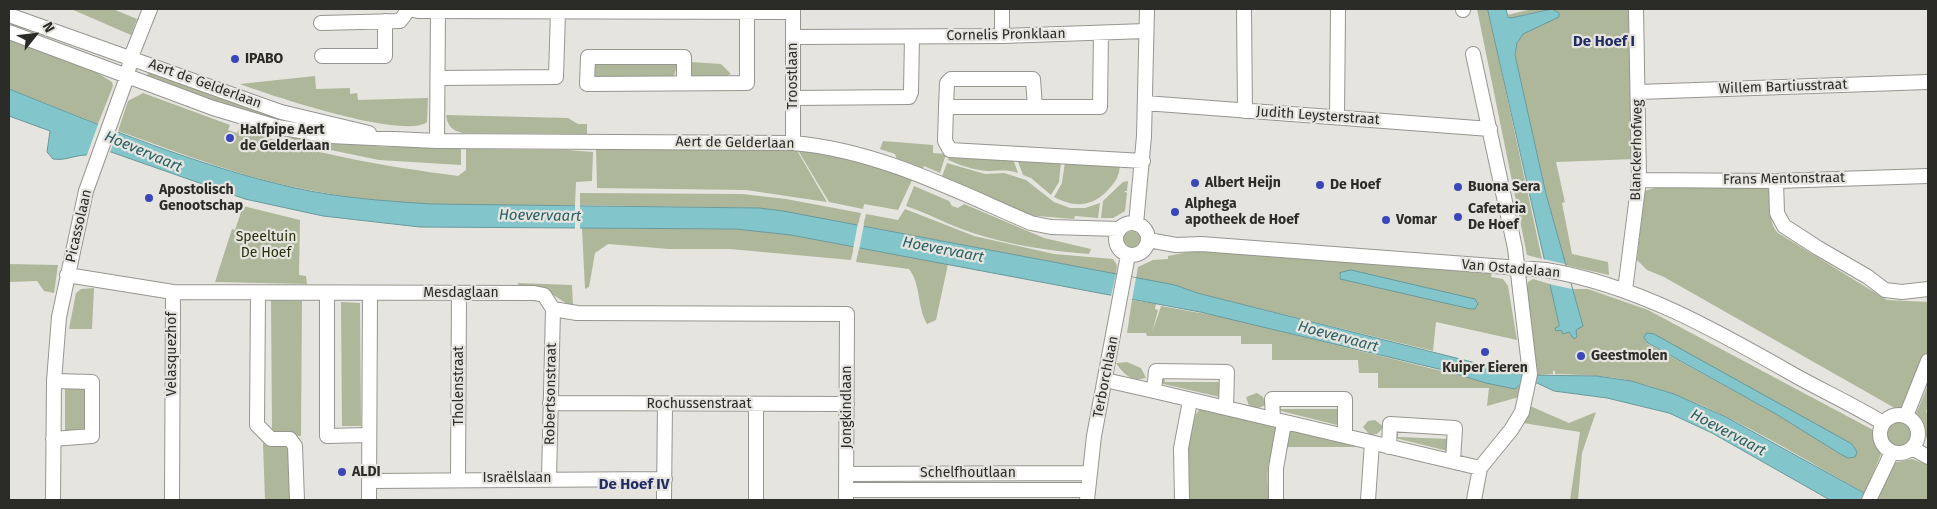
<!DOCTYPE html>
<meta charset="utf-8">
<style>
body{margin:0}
#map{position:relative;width:1937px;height:509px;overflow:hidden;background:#e6e4df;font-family:"Fira Sans",sans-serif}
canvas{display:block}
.frame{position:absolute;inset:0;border:10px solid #2b2b28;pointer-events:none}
.north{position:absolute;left:10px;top:10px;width:50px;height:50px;-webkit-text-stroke:4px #e6e4df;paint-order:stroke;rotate:61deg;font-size:14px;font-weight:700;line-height:20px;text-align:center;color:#2b2b28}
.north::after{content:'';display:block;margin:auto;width:18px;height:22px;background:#2b2b28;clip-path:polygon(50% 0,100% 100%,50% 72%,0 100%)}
</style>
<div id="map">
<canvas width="1937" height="509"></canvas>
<div class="frame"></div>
<div class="north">N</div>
</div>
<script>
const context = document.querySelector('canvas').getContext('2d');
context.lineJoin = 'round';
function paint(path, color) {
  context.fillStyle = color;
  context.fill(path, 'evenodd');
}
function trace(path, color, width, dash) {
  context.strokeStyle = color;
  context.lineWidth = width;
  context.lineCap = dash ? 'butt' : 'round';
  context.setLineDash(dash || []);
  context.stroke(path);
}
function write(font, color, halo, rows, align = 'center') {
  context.font = font + ' "Fira Sans",sans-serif';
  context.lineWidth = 4.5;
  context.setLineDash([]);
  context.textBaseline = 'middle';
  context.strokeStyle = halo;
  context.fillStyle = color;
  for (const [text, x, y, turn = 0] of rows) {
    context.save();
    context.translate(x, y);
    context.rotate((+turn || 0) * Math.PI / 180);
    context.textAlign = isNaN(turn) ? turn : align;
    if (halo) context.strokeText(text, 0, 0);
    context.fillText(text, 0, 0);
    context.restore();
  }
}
const green = new Path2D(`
 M71,9h42l24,10 -6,16z
 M1477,9h11l54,250 -15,-4z
 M1532,9h20l-41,9 -4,-3z
 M1552,9h78l4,150 -78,3 9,40 -3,1 10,51 36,8 1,13 -44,-10 -19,-71 -31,-139 2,-12 6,-9 11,-7 7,-1 18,-13z
 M9,37l90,37 13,8 1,4 -15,38 -89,-35z
 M598,61l77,2 2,3 -3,10 -4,2h-71l-6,-4 1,-9z
 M690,62l31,2 10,10 -5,2h-37z
 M150,68l166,57 -28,2 -143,-46z
 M315,76l1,13 34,-1v6l7,-1 1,7 70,-2 -1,24c-23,18 -158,-27 -187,-38z
 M143,93l87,32 -2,5 9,3 2,-5c71,26 144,38 219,48l8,-6v-21l101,1 26,2 -1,29 -16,1 -1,23c-87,0 -175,3 -261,-14 -68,-12 -131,-37 -196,-60l10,-30z
 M446,115l122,3 10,6h9v10l-124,-1c-10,-2 -16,-7 -17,-18z
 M231,119l107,24 50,4h73v18l-82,-5 -63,-13z
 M883,141l50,4v8l13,1 -6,19 -16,-7 -2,5 -25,-11 -2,-6 -15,-5z
 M596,147h199l32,55 -81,-12 -149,-2z
 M796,147l30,4 87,27 -15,32 -34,-6 -1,5 -34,-7z
 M950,155l63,4 5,14c-12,-4 -19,-2 -31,-2 -14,-1 -27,-6 -39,-11z
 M1017,159l44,3 -2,20 -8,13 -20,-17 -8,-3z
 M1065,162l55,3c-1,12 -4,16 -12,25 -16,17 -33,18 -54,7l8,-14z
 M947,163l38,11 19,-1 22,7 28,22 16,6h15l15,-5 -2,15 -23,-2 -1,3 -48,-4 -85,-36z
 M1128,181l-1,10h-3l3,2 -2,18 -12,7h-12l2,-17 20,-19z
 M1767,185c7,15 -1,36 11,48l109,67 41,2v51l-28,58 -236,-134 -17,-7 -10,-10 7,-69 11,-3z
 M914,186l35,15 3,5 6,2 6,-4 80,34 47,11 -2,5c-38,-3 -79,-9 -116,-21 -23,-7 -45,-20 -67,-27z
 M580,193l162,1 44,5 75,14 -3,12 -99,-17 -179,-3z
 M243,206l57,14 -1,55 7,1 1,8 -92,-2 17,-53 3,1z
 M905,209l69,27 80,18 59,5 4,6 -1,9 -253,-48 3,-12 32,6z
 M582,228l154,1 55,6 63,12 -3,13 -121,-11h-61l-61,-5 -13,9 -6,34 -4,2z
 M1123 240a9 9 0 1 1 18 0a9 9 0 1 1-18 0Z
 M859,248l89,16 -12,56 -9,4c-10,-17 -6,-40 -18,-55l-53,-7z
 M1199,250l293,23 -1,4 12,2 5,7 9,54 -81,-18 -3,29 -236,-58 -22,-8 -39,-7 2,-11 15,-7 15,-1v-3zM1339,275l132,34 -131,-30z
 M9,264l49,1 -4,28 -10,-2 -7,-10 -28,1z
 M1533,279l17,5 9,42 -3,5c10,-3 15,1 27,-5l-11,-37h16l60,21 227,121 -1,10 7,13 -16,39c-73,-40 -154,-93 -234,-112 -24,-6 -51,-6 -76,-7v-3h-2v3l-15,1 -13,-80 3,-13zM1644,338l208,106 3,4 -13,7 -66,-41 -128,-70z
 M517,283l55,2 1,21c-23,-9 -24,-22 -53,-20z
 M94,288l-2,41h-23l7,-36 5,-4z
 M271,299l31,2 -1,135 -18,-1 -11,-5z
 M1132,300l24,4 -1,5 3,1 -6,23 9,-27 61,11 293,72 8,-6 -4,14 -32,9 2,-18h-111v-15h-19l-1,-13h-86v-16h-31v-8h-94l-1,-3h-19z
 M341,302l19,1 1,123h-19z
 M1127,362l14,6 5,10c-14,4 -22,-3 -30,-15z
 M1164,374l1,8h56l3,16 -65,-15z
 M1928,385v21l-2,6 2,1v29l-6,-17 -7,-9z
 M65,386h20l3,42 -5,3h-18z
 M1257,393l6,4 3,8 -10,4 -7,-3 -3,-9z
 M1341,400v26l-64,-16 4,-9v8h56v-8z
 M1530,406l39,17 27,-11 -14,41 -4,47h-8l10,-68 -57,-9z
 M1204,408l70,17c10,13 -3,28 -6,42 -1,11 0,23 1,33h-81l-1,-54 9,-32 3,-4z
 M1375,420l9,7 -7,7 -7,1 -7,-8 5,-6z
 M1885 435a13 13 0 1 1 26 0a13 13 0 1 1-26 0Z
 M1398,427v10l50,2 4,13 -57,-14v-10z
 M1292,431l65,15 1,1h-76l6,-15z
 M263,443l23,4 3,6 2,47h-26z
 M1912,459l16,6v35h-52l17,-37z`);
const water = new Path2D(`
 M1488,9h18l2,8 3,1 41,-9 7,4v4l-36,17 -6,9 -2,12 31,139 37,132 -7,4 1,7 -3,2 -5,-7 -6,2 -2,-4 -5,1 -1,-3 4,-2z
 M9,89c93,37 188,77 286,99 45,10 91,13 136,16l328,4 24,3 392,74 22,8 327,82 73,1 34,5 43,13 52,23 151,83h-47l-118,-67 -43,-20 -62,-15 -53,-7 -17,-8 -14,-1 -8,7 -29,-6 -43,-13 -243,-58 -409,-77 -55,-6 -316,-2 -97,-11 -78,-17 -154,-54 -4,10c-13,0 -21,6 -34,4l-6,-7 3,-21 -41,-15z
 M1351,270l124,29 3,5 -3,5h-4l-131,-30v-6z
 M1647,333l7,1 198,110 5,8 -2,5 -7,1 -6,-3 -66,-41 -128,-71 -4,-5z`);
const pier = new Path2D(`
 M99,122l20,7 -10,26 -17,-7 -3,8 -3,1z
 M575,202l5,1v27h-5z
 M858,223l6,1 -5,26 -6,-1z
 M1543,259l22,5 7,25 -23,-5z
 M1116,274l20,4 -4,22 -21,-4z`);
const minor = new Path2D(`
 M409,9l9,2 375,1
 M793,9v134
 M1244,9l1,102
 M1463,9v1
 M9,15l272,97 88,21
 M321,23l79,-2 9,-12
 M9,32l204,76 64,19 53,9 107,5 356,2c84,7 161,47 238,80l20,4 68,2
 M1002,36v-27
 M793,37l209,-1 144,-5
 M1473,54l42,194 15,126 -8,38 -11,18 -31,38 -6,32
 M322,56h63v-35
 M438,78l118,-1 2,-66
 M684,83v-26h-96l-1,27 160,-1v-71
 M1638,92l290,-10
 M793,98l116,-1 2,-5 1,-55
 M1145,103l345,26
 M946,107l-1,34 5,9 193,11
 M1035,107l-2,-28h-82l-4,4 -1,24h154l1,-74
 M1337,117l1,-108
 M437,141l1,-130
 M1639,180l137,1 152,-5
 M1776,181l1,32 7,13 34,22 50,29 17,13 17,2 26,-3
 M1116 239a16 16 0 1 1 32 0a16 16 0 1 1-32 0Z
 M1136,224l8,-88 3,-127
 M1148,240l28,5 25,-1 345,26c91,15 171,61 250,106 29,16 59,30 87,47
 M67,275l106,17 361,1 10,2 9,14 24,4 270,1 -1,186
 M1625,290l14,-110 -3,-171
 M258,294l-1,131 14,14h19l5,7 2,54
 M327,294v142l41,-1
 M1105,380l49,11 2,-20 71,1 -1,36
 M1154,391l326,77
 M550,403l297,1
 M1880 434a19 19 0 1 1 38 0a19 19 0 1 1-38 0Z
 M1906,416l22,-55
 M1273,419l-1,-20h73v37
 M53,439l39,-3v-54l-38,-1
 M1389,447l1,-23 65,4 -2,33
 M1912,448l16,9
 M846,474l243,-1
 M549,478l4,-169
 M458,479l1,-186
 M369,481l296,-2
 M846,490h241
 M53,500l1,-119 5,-64 27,-126 41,-114 4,-20 19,-48
 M172,500l1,-208
 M369,500l1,-207
 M664,500l1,-96
 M756,500v-96
 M1087,500l7,-64 34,-181
 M1182,500l-1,-52 9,-47
 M1276,500v-32l8,-45
 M1368,500l4,-57
 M1869,500l23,-48`);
const markers = [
 [235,59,5,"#3947ba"],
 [230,138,5,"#3947ba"],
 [1195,183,5,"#3947ba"],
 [1320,185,5,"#3947ba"],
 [1458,187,5,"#3947ba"],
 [149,198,5,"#3947ba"],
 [1175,212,5,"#3947ba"],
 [1458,217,5,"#3947ba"],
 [1386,220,5,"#3947ba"],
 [1485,352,5,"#3947ba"],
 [1581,356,5,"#3947ba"],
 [342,472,5,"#3947ba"]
];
const streetNames = [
 ["Cornelis Pronklaan",1006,35,-1],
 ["Troostlaan",793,76,-90],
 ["Aert de Gelderlaan",205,84,20],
 ["Willem Bartiusstraat",1783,87,-2],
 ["Judith Leysterstraat",1318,116,4],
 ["Aert de Gelderlaan",735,143,1],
 ["Blanckerhofweg",1637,150,-89],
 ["Frans Mentonstraat",1784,179,-1],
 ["Picassolaan",79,226,-77],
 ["Van Ostadelaan",1511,269,5],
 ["Mesdaglaan",461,293],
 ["Velasquezhof",172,354,-90],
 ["Terborchlaan",1106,377,-79],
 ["Tholenstraat",459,386,-90],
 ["Robertsonstraat",551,394,-89],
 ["Rochussenstraat",699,404],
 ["Jongkindlaan",847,407,-90],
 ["Schelfhoutlaan",968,473],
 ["Israëlslaan",517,478]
];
const poiNames = [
 ["IPABO",245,59],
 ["Halfpipe Aert",240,130],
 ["de Gelderlaan",240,146],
 ["Albert Heijn",1205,183],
 ["De Hoef",1330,185],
 ["Buona Sera",1468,187],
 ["Apostolisch",159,190],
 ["Genootschap",159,206],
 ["Alphega",1185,204],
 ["apotheek de Hoef",1185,220],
 ["Cafetaria",1468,209],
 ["De Hoef",1468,225],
 ["Vomar",1396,220],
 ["Geestmolen",1591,356],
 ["Kuiper Eieren",1485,368,"center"],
 ["ALDI",352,472]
];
const parkNames = [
 ["Speeltuin",266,237],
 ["De Hoef",266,253]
];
const neighbourhoodNames = [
 ["De Hoef I",1604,42],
 ["De Hoef IV",634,485]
];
const waterNames = [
 ["Hoevervaart",143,152,23],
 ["Hoevervaart",540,216,1],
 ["Hoevervaart",943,250,11],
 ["Hoevervaart",1338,337,15],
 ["Hoevervaart",1728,433,28]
];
paint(green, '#aeb799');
paint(water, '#82c6cc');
trace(water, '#68989b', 1);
paint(pier, '#e6e4df');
trace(minor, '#979590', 16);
trace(minor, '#fff', 14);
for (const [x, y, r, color] of markers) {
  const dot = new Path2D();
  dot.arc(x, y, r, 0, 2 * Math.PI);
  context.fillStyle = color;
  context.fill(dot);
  trace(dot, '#e6e4df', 2);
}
write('14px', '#2b2b28', '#e6e4df', streetNames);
write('bold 14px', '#2b2b28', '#e6e4df', poiNames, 'left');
write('14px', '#29310b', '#e6e4df', parkNames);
write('bold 15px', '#212b64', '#e6e4df', neighbourhoodNames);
write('italic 15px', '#276065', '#e6e4df', waterNames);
</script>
